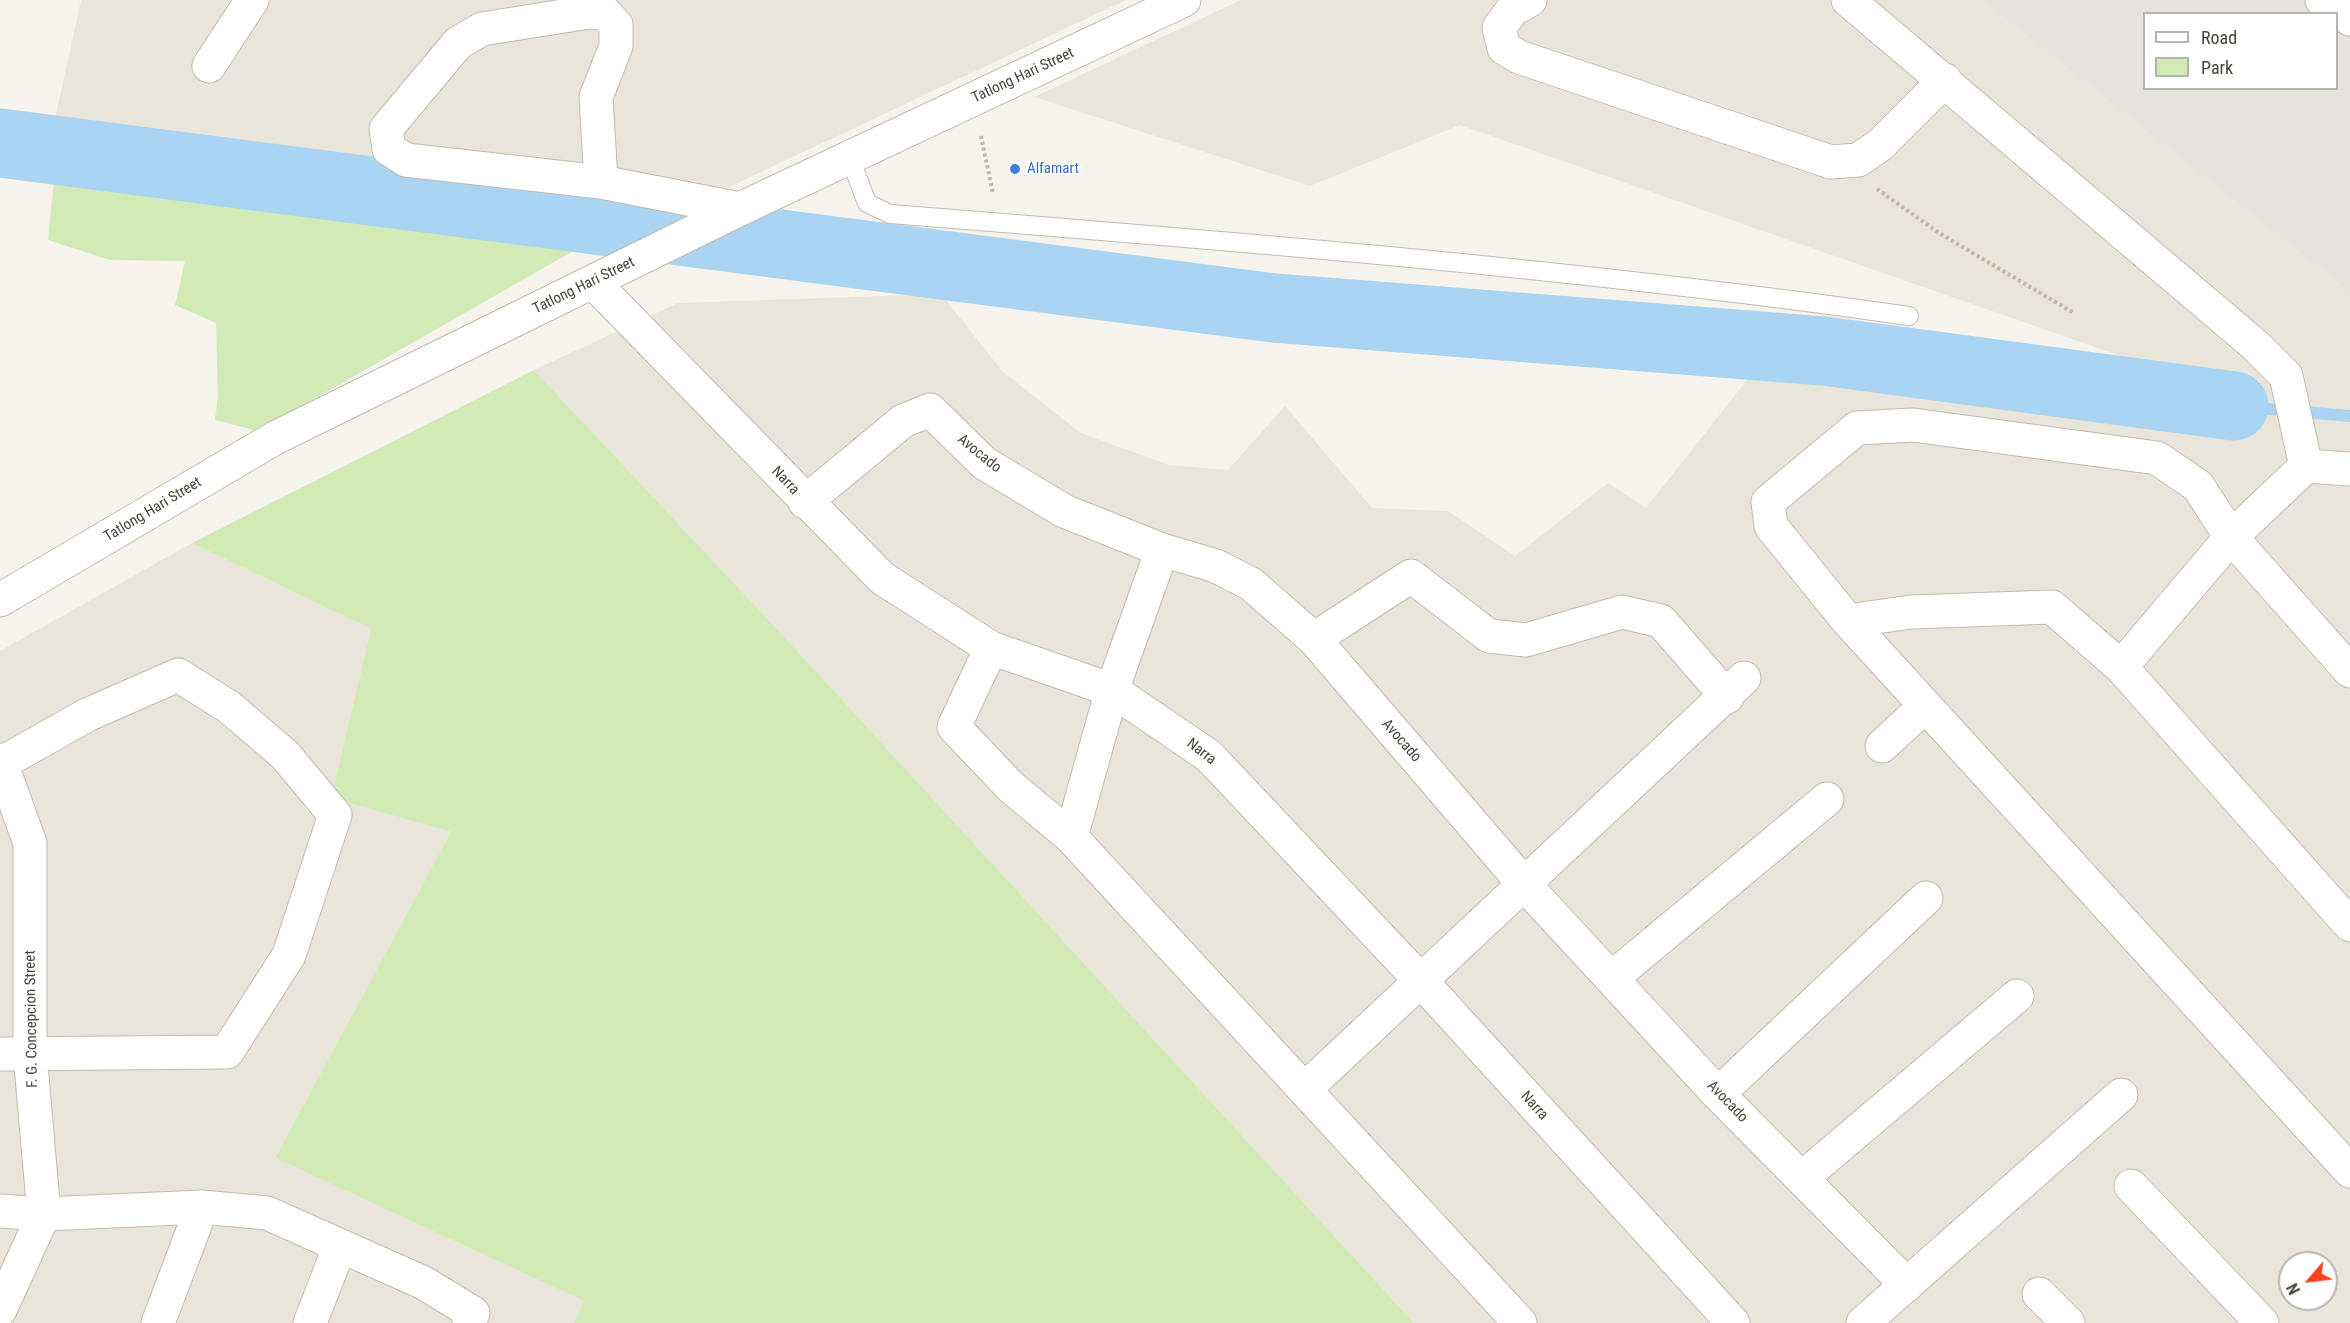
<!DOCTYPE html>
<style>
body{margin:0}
#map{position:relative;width:2350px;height:1323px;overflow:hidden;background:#f6f3ec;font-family:"Roboto Condensed",sans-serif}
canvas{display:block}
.legend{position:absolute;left:2143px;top:12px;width:195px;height:78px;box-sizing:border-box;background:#fff;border:2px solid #b7b4b0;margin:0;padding:8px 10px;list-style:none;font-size:18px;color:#4b4439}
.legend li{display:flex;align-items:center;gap:12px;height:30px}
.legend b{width:30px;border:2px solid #b7b4b0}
.north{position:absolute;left:2278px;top:1251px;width:60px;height:60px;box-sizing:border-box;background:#fff;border:2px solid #b7b4b0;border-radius:50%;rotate:242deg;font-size:16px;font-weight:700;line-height:24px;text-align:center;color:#4b4439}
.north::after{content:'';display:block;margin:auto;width:21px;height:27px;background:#fc3f1d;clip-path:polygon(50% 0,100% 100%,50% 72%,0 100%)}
</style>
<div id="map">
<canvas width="2350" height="1323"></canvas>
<ul class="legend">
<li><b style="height:8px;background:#fff"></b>Road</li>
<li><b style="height:16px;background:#d2eab5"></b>Park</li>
</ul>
<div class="north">N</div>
</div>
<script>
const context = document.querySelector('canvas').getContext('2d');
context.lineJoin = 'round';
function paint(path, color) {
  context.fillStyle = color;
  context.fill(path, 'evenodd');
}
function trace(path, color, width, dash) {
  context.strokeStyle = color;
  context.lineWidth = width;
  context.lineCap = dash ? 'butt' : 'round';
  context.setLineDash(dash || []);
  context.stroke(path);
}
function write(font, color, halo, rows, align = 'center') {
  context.font = font + ' "Roboto Condensed",sans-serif';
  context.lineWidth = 4.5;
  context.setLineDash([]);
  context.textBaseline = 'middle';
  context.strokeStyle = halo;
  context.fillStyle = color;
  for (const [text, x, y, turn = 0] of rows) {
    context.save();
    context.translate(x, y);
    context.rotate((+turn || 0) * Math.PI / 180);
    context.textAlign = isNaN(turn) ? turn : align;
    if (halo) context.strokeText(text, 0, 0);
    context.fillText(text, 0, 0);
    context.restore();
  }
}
const residential = new Path2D(`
 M81,0h1045l-450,212 -38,-10 -288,-31 -295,-52z
 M1241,0h740l369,293v1030h-936l-637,-694 -243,-259 144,-67 263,-9 62,78 78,61 88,32 59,5 57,-64 87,102 76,3 67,45 93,-73 38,25 112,-142 464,61 -50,-53 -712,-249 -150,61 -276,-89zM2290,1263h36v36h-36z
 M192,543l179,86 -40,169 120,34 -176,326 309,143 -10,22h-574v-672z`);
const industrial = new Path2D(`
 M1981,0h369v293zM2144,14h192v74h-192z`);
const green = new Path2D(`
 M57,150l567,72 -366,209 -43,-11 3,-24 -2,-73 -41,-18 10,-44 -75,-1 -62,-20z
 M534,370l243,259 637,694h-840l10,-22 -309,-143 176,-326 -120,-34 40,-169 -179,-86z`);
const stream = new Path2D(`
 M2234,406l116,10`);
const river = new Path2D(`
 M0,143l1274,165 550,43 410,55`);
const path = new Path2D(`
 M981,136l12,58
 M1877,189l62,44 135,80`);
const service = new Path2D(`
 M850,158l17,45 23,11c340,27 681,54 1019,102`);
const minor = new Path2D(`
 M1530,0l-18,10 -13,18 5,20 15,9 312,105 27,-2 22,-15 65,-65
 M1848,0l407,345 31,31 20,90
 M2322,0l28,19
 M209,66l43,-66
 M601,182l-5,-85 20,-51v-21l-11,-12 -16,-1 -107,17 -24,14 -72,86 3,20 17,11 195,22 139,27
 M593,282l289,296 109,70 121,42 97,66 212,225 312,342
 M805,502l98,-81 27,-11 54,53 80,48 98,39 54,16 35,18 63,55 210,245 194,210 189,191
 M1848,621l63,-9 141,-5 69,60 229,258
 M1314,639l97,-63 78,60 37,4 96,-28 39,9 66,76
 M991,648l-37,79 56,59 61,51 449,486
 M2121,667l110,-130 75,-71 44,3
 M2350,671l-119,-134 -33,-51 -41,-28 -244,-33 -56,3 -89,74 3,24 77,95 502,550
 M1882,746l43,-40
 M0,760l30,83v211l14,160 -44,96
 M0,764l87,-49 91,-40 51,32 56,48 50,60 -46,140 -62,97 -227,2
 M1071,837l41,-147 50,-140
 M1613,977l214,-178
 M1305,1089l439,-411
 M1718,1094l208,-196
 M1802,1178l215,-182
 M2131,1186l131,137
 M0,1211l44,3 158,-7 65,6 157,70 49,30 -4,10
 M2039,1294l29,29
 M158,1323l44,-116
 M310,1323l30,-77
 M1863,1323l258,-228`);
const tertiary = new Path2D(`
 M0,600l275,-162 465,-229 444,-209`);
const markers = [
 [1015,169,6,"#3f7fe0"]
];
const streetNames = [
 ["Tatlong Hari Street",1023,76,-25],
 ["Tatlong Hari Street",584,286,-26],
 ["Avocado",979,454,39],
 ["Narra",785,481,46],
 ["Tatlong Hari Street",153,510,-31],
 ["Avocado",1401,741,49],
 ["Narra",1201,752,38],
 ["F. G. Concepcion Street",32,1019,-91],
 ["Avocado",1727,1102,46],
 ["Narra",1534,1106,48]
];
const shopNames = [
 ["Alfamart",1027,169]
];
paint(residential, '#eae5da');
paint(industrial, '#e6e2dd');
paint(green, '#d2eab5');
trace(stream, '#a9d4f2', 12);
trace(river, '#a9d4f2', 69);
trace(service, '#c2bbae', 20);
trace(minor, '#c2bbae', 35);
trace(tertiary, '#c2bbae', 35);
trace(path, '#c4b79f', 4, [3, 3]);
trace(service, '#fff', 18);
trace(minor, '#fff', 33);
trace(tertiary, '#fff', 33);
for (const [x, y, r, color] of markers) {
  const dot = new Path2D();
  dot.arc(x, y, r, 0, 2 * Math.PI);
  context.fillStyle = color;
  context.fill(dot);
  trace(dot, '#fff', 2);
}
write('15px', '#4b4439', '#fff', streetNames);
write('15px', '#366cbe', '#fff', shopNames, 'left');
</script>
